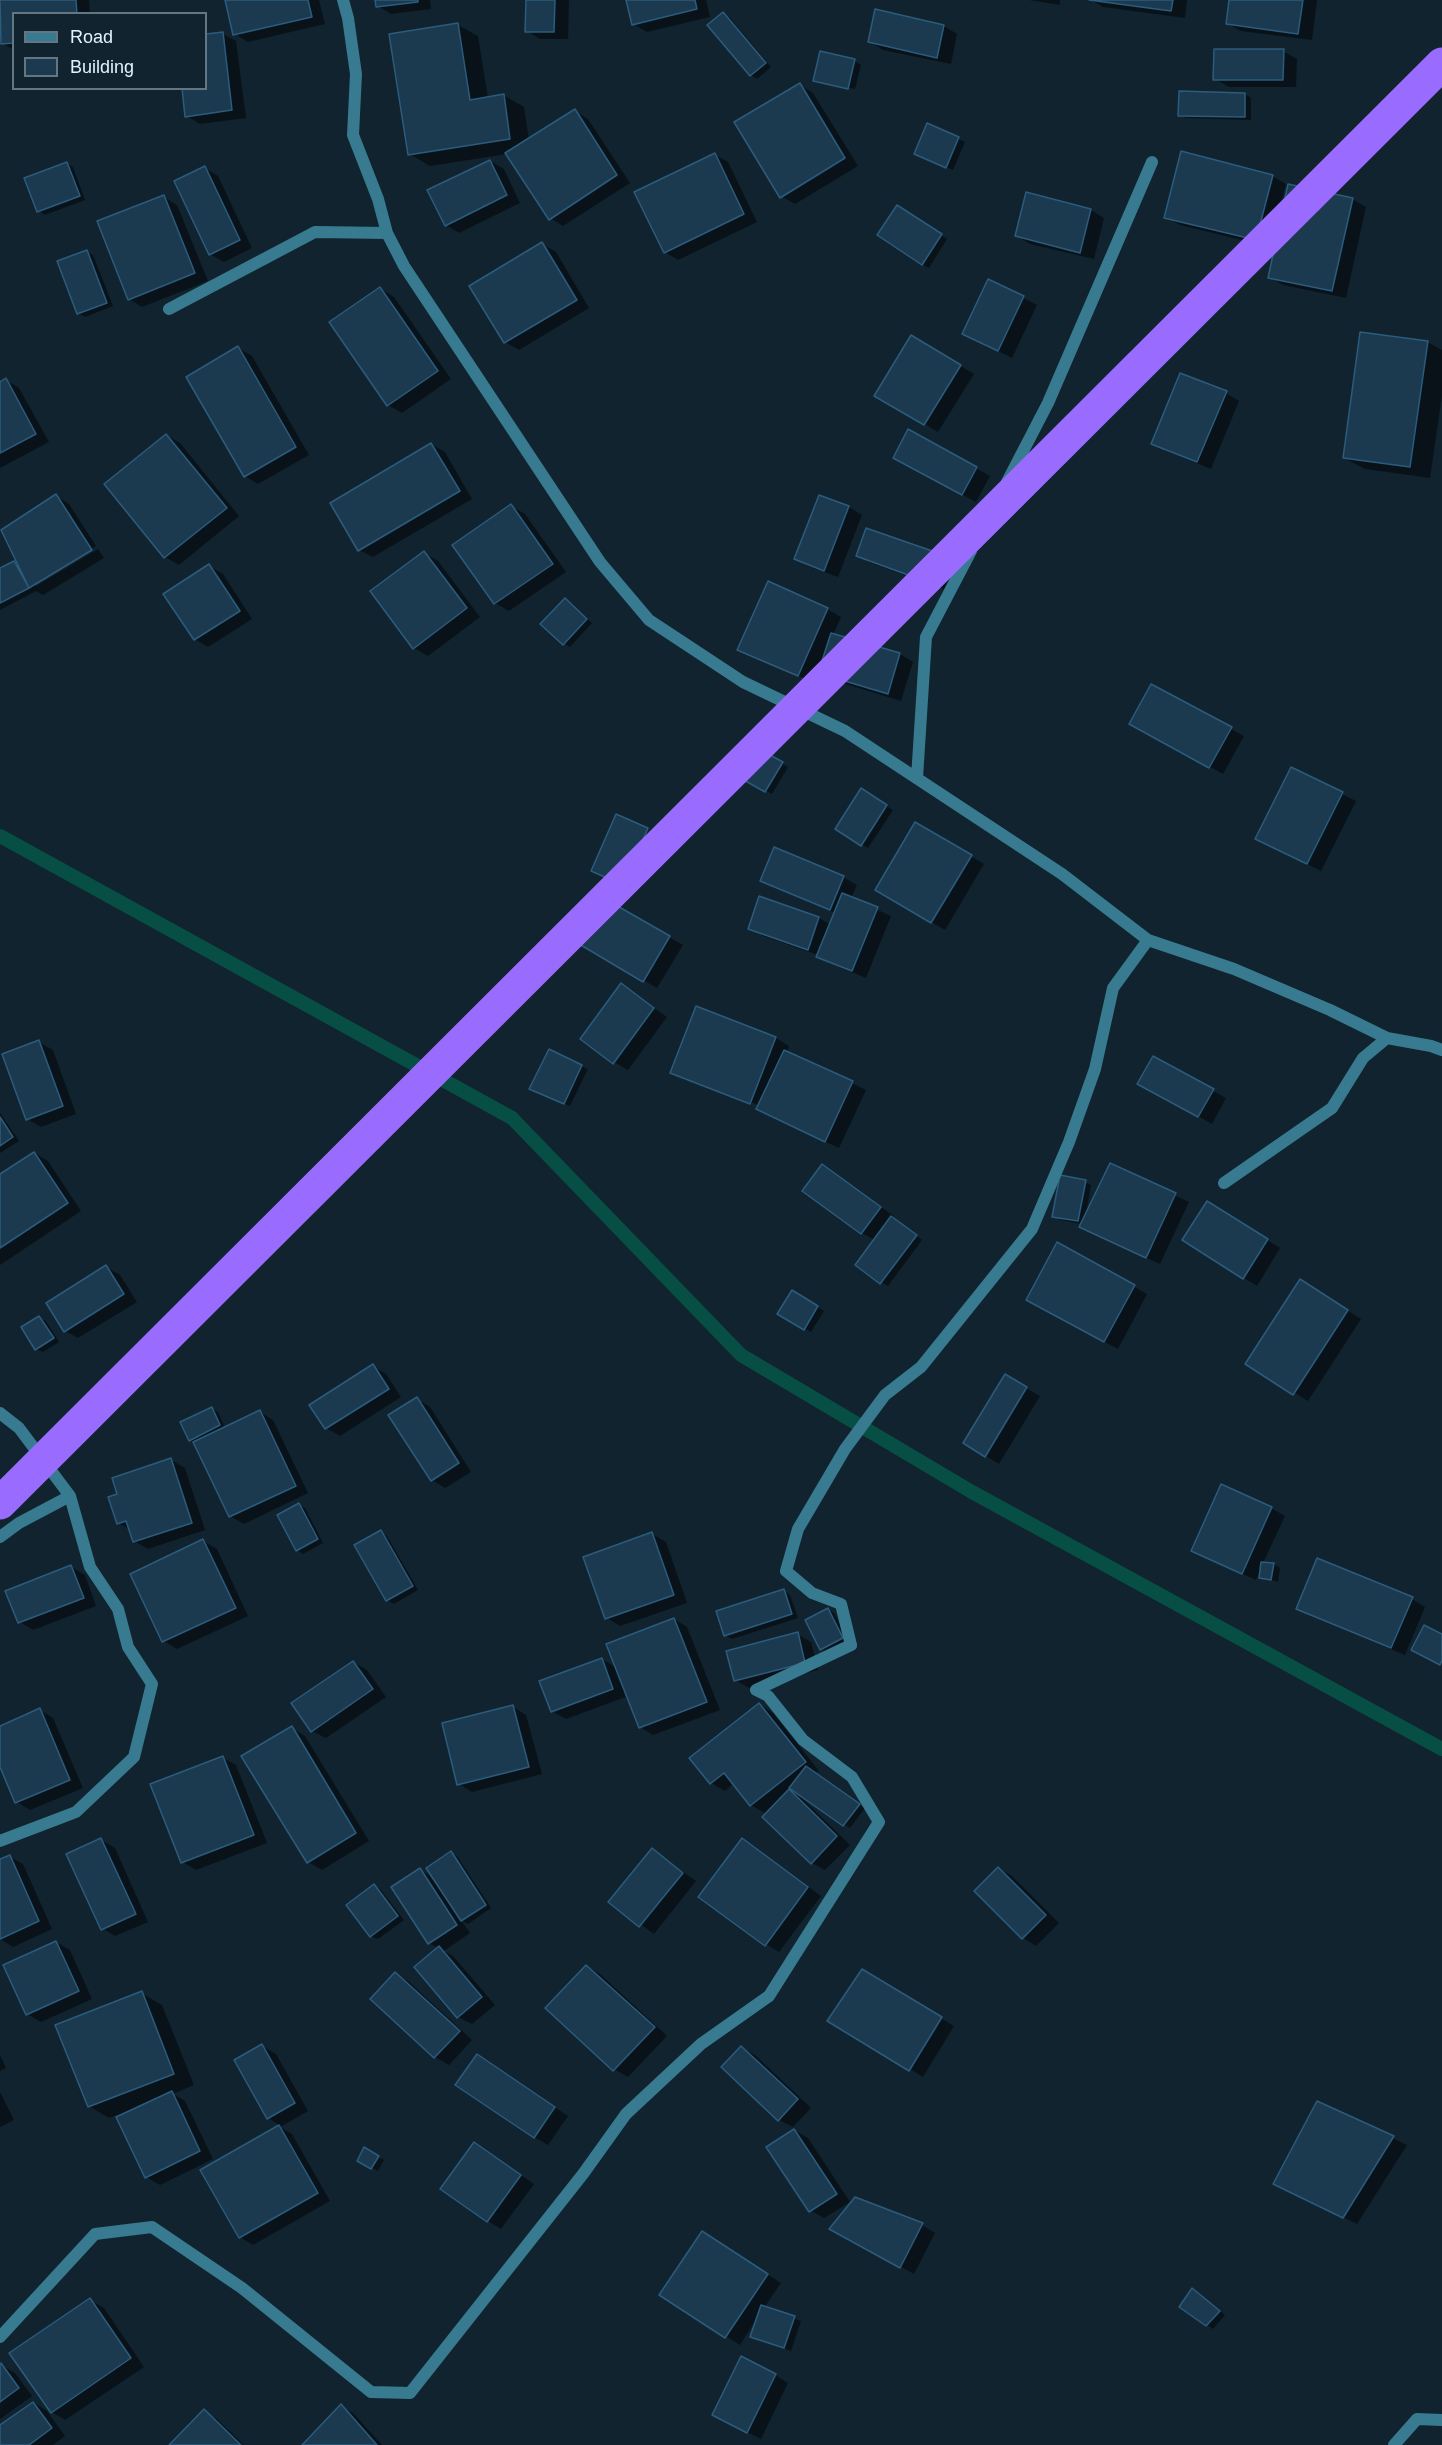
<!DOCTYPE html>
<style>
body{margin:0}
#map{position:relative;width:1442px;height:2445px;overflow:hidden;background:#10232e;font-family:Arial,sans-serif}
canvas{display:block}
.legend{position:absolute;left:12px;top:12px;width:195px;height:78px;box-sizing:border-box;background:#10232e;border:2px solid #627782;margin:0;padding:8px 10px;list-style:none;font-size:18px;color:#ddf4ff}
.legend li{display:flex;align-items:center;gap:12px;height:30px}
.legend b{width:30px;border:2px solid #627782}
</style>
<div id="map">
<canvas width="1442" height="2445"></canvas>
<ul class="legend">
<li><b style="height:8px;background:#387a90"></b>Road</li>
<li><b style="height:16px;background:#1b3a50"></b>Building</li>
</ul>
</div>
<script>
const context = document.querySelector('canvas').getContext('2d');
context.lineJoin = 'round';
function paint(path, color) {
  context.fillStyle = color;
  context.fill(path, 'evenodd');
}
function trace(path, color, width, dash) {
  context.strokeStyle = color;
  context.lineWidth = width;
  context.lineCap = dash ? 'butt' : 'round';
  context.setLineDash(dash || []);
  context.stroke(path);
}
const shadow = new Path2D(`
 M0,0h89l1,14h-76v36l-12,-7z
 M227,0h92l6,24 -77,18 -13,-8z
 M377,0h53l1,9 -40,5 -13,-8z
 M527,0h42l-1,39h-28l-13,-8z
 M628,0h78l4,17 -63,15 -14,-8z
 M1029,0h31v5z
 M1091,0h96l-2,18 -82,-11z
 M1231,0h86l-5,40 -71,-9 -13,-7z
 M724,14l6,4 41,49 -14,12 -6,-4z
 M458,25l20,11 10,62 15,-3 21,12 5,33 46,-29 13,8 42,64 -67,43 -13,-8 -43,-64 -77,12 -20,-12z
 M944,26l13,8 -6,30 -68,-14 -13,-8z
 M223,34l13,7 10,77 -46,6 -13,-8 19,-28v-52z
 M1283,51l14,8 -1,28h-67l-14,-8z
 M854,61l7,4 -6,24 -41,-9z
 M800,85l13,8 45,73 -63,38 -14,-8z
 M1245,94l6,4v22l-65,-2 -7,-3z
 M927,125l38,17 -12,28 -31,-13z
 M715,155l13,7 29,60 -79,38 -13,-8z
 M490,161l14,8 16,34 -61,30 -13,-8z
 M67,163l6,4 12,33 -40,15 -6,-4 -13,-32z
 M205,168l13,8 34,72 -28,14 -14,-8z
 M1272,176l14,8 -16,63 -90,-22 -14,-8z
 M1027,194l64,16 13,8 -10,41 -64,-15 -13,-8z
 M164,197l13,8 31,76 -66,26 -13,-8z
 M1352,199l14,8 -20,91 -63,-13 -13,-8z
 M904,211l43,28 -18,29 -7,-4z
 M542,244l14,8 33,56 -70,42 -14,-8z
 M87,252l6,3 20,51 -28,11 -7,-4z
 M989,281l48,24 -25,53 -48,-24z
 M381,289l13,8 57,82 -49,34 -14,-8z
 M912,337l62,37 -36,58 -62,-37z
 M1427,342l15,8v45l-12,83 -65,-9 -21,-11z
 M238,348l14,8 57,99 -51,29 -13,-8z
 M6,380l13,8 30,54 -49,26v-85z
 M1226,393l13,8 -28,68 -44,-18 -14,-8z
 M909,431l81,45 -14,26 -68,-37z
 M166,435l14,8 59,73 -60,49 -14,-8 -59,-73z
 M431,444l14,8 27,47 -99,58 -14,-7z
 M56,496l13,8 27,42 -60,36v4l62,-37 6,9 -61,37 -7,-4 -36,19v-40l14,-7 6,3z
 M820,497l29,10 13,8 -24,62 -28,-10 -14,-8z
 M511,506l14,8 41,58 -57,39 -14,-8 -41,-58z
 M424,553l14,8 42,56 -52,39 -14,-8z
 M858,556l95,8 -9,25 -73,-26z
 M209,566l14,8 29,45 -44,28 -13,-8z
 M565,600l27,23 -22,24 -6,-4z
 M827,609l14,8 -8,18 67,19 13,8 -12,39 -68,-21 -11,-21 -10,23 -73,-33z
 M1131,723l100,6 13,7 -21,38z
 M751,746l37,21 -16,27 -37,-21z
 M1291,769l65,32 -35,70 -50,-25z
 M861,790l32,20 -25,38 -31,-20z
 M916,824l68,40 -39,66 -68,-40z
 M843,877l14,8 -6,13 40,18 -25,62 -34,-14 -14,-9 -55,-19 -13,-8 10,-30 59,20 12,7 4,-12 -73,-32z
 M601,898l82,47 -26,43 -81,-47z
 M621,985l46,32 -39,53 -14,-8z
 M697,1008l79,30 13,8 -2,6 79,38 -27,58 -68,-31 -13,-8v-4l-73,-28v3l-13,-7z
 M39,1042l14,8 23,64 -35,13 -14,-8z
 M1153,1058l73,40 -14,26 -73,-41z
 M581,1066l7,3 -18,37 -33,-14z
 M0,1113l19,28 -19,12z
 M34,1153l14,8 33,50 -81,54v-89z
 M1111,1165l78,37 -29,62 -65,-30 -13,-10 -22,-4 -6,-4 31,-34 6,3 -5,29z
 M823,1166l71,50 -2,2 30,22 -34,46 -7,-4 -6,-42 -13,-7z
 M1221,1211l59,37 -23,38 -13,-8z
 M1058,1244l89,50 -29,55 -77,-41z
 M106,1267l14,8 17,27 -59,36 -13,-7z
 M1314,1289l47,30 -53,82 -61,-38z
 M792,1292l32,19 -13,21 -32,-19z
 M39,1318l7,3 13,21 -16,10 -7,-3z
 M373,1366l13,8 15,23 -61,39 -14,-8z
 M1005,1376l35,20 -41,68 -13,-8z
 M417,1399l13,8 41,65 -26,16 -13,-8z
 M211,1408l7,4 7,16 35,-16 13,8 35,73 -64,31 -14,-8 -36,-74 -4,-2z
 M171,1460l14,8 20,62 -57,19 -14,-8 -3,-11 -13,-7 1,-28z
 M298,1505l7,3 18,35 -20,11 -6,-4z
 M1271,1508l14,8 -22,47 11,1 6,4 -2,14 -17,-5v-8l-5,11 -63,-29z
 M381,1532l6,4 31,54 -24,14 -7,-4z
 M652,1534l14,8 21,61 -67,23 -13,-8z
 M203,1541l14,8 31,67 -71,33 -13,-8z
 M71,1567l14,8 11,31 -63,24 -13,-8z
 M784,1591l6,4 8,23 -66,21 -7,-4z
 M1412,1599l13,8 -20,48 -94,-39 -13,-8z
 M828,1609l6,4 15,29 -21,11 -7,-4z
 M674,1619l13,8 33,83 -67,25 -13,-8 -12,-31 -62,23 -14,-8 50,-52 15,9z
 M797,1634l14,8 7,28 -69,18 -14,-8z
 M353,1662l14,8 19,27 -60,41 -14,-7z
 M760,1705l13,8 46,58 -3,2 49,35 -15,20 -56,-38 -3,2 12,7 47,46 -25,25 -13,-7 -46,-49 -15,-9 -17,-22 -9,8 -14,-8z
 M513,1707l13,8 16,59 -70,18 -13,-8z
 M40,1710l13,8 30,70 -53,22 -13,-8 -17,-39v-36z
 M292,1728l13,8 64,105 -47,29 -14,-8 -65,-106z
 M223,1758l13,7 31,78 -71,27 -13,-8z
 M101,1840l14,8 33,74 -33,14 -13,-8z
 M755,1848l66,48 -42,56 -13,-8z
 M652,1850l44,31 -42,53 -44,-32z
 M451,1853l6,3 34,52 -23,16 -7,-4 9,13 -26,18 9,5 42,49 -23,19 -14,-7 -20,-69 -9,-5 -36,-56 27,-17 14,8z
 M10,1857l13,7 29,65 -39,18 -13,-8v-78z
 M998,1868l14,8 47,47 -23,23 -13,-8z
 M374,1885l6,4 24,31 -26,19 -7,-3z
 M56,1942l14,8 22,49 -51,23 -14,-8z
 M586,1966l14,8 67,62 -39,41 -14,-8z
 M862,1971l92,55 -31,51 -13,-8z
 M396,1974l13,8 63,58 -23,25 -14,-8 -63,-58z
 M141,1993l21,12 32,80 -21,9 12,7 28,58 -53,26 -14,-8 -29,-62 -8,3 -20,-12z
 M262,2046l14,8 32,57 -28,16 12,7 38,67 -77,44 -13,-8 -38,-66 79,-45 -13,-8z
 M741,2048l14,7 56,53 -18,19 -14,-7z
 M0,2055l6,13 -6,3z
 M491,2064l77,52 -20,29 -14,-8z
 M0,2092l14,28 -14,7z
 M1318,2103l89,42 -50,79 -82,-40z
 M794,2130l14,8 42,64 -26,16 -14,-8z
 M365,2149l19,11 -6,11 -19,-11z
 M488,2152l46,32 -33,45 -13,-8z
 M922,2225l13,8 -21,41 -83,-46z
 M716,2241l65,42 -17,25 37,13 -10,30 -39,-15 5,-18 -17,27 -78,-50z
 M1199,2294l26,21 -12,14 -32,-22z
 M90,2300l14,8 40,59 -79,53 -13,-8z
 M1,2365l14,8 17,23 -32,23z
 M775,2375l13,8 -27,56 -34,-17z
 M34,2403l13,8 18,25 -12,9h-53v-18z
 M341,2406l13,8 28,31h-78z
 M204,2411l13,8 27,26h-73z`);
const stream = new Path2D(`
 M0,836l512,282 229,237 231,137 470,257`);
const building = new Path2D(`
 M0,0h76l1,14h-63v29l-13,1z
 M225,0h83l4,17 -79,18z
 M375,0h43v2l-42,5z
 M526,0h29l-1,32h-29z
 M626,0h69l2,9 -65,16z
 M1089,0h84l-2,11z
 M1229,0h74l-5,34 -72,-10z
 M875,9l69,16 -7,33 -69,-16z
 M723,12l43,51 -16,13 -43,-51z
 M458,23l12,77 34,-6 6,45 -102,16 -19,-121z
 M223,32l9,78 -47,7 -3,-29h24v-54z
 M1214,49h70l-1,31h-70z
 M820,51l35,8 -7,30 -35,-8z
 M800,83l45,75 -65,40 -46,-76z
 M1179,91l66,2v24l-67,-1z
 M575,109l42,66 -68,45 -44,-67z
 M927,123l32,14 -13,31 -32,-14z
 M1181,151l92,24 -17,65 -92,-22z
 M715,153l29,61 -80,39 -30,-61z
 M490,160l17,35 -62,31 -18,-36z
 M67,162l13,34 -43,16 -13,-34z
 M205,166l35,74 -31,15 -35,-74z
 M1288,184l65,14 -21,93 -64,-13z
 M1026,192l65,17 -11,44 -65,-17z
 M164,195l31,78 -67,27 -31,-79z
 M897,205l45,29 -20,31 -45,-30z
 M542,242l35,58 -73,43 -35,-57z
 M87,250l20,53 -30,11 -20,-53z
 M988,279l36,17 -26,55 -36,-17z
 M380,287l58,84 -51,35 -58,-84z
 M1360,332l68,9 -18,126 -67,-9z
 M911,335l50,30 -37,60 -50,-29z
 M238,346l58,101 -52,30 -58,-100z
 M1180,373l47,18 -30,71 -46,-18z
 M6,378l30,56 -36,19v-71z
 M908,429l69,38 -15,28 -69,-37z
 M166,434l61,74 -63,50 -60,-74z
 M431,443l29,48 -102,60 -28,-48z
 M56,494l36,56 -63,38 -28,-58z
 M819,495l30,11 -25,65 -30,-12z
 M511,504l42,60 -59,40 -42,-59z
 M866,528l75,26 -11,29 -74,-27z
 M424,551l43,57 -54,41 -43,-58z
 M14,561l15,27 -29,15v-35z
 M209,564l31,47 -46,29 -31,-46z
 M768,581l60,27 -30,68 -61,-26z
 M565,598l22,21 -24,26 -23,-21z
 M831,633l69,20 -12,41 -70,-21z
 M1151,684l81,43 -23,41 -80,-44z
 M750,744l33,18 -18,30 -32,-18z
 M1291,767l52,25 -36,72 -52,-25z
 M861,788l26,17 -26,41 -26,-17z
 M616,814l32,14 -25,57 -32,-14z
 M915,822l57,33 -41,68 -56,-33z
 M774,847l70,29 -14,34 -70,-29z
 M842,893l36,14 -26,64 -36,-14z
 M600,896l70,40 -27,46 -69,-41z
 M759,896l60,21 -11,33 -60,-21z
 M621,983l33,25 -41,56 -33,-25z
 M696,1006l80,31 -26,67 -80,-31z
 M39,1040l24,66 -37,14 -24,-66z
 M549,1049l33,16 -18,39 -35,-15z
 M784,1050l69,31 -28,61 -69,-33z
 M1153,1056l61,33 -16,28 -61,-33z
 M0,1117l13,20 -13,9z
 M34,1152l34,51 -68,45v-74z
 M1110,1163l66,30 -30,65 -67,-31z
 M822,1164l59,43 -20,27 -59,-43z
 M1060,1175l26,5 -8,41 -26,-4z
 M1207,1201l61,38 -25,40 -61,-39z
 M891,1216l26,19 -37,49 -25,-19z
 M1057,1242l78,43 -31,57 -78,-42z
 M106,1265l18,29 -60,38 -18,-29z
 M1300,1279l48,31 -55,85 -48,-31z
 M792,1290l26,16 -14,24 -27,-16z
 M39,1316l15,22 -19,12 -14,-23z
 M373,1364l16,25 -64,40 -16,-24z
 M1005,1374l22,13 -42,70 -22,-14z
 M417,1397l42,66 -28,18 -43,-66z
 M212,1407l8,18 -31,16 -9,-19z
 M260,1410l36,76 -67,31 -36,-75z
 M171,1458l21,65 -59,19 -7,-21 -9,3 -9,-27 9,-3 -5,-16z
 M1221,1484l51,23 -30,67 -51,-23z
 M299,1503l19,36 -22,12 -19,-36z
 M381,1530l32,56 -27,15 -32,-56z
 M652,1532l22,63 -69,24 -22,-62z
 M203,1539l33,69 -74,34 -32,-68z
 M1317,1558l96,39 -22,51 -95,-39z
 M1261,1562l13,1 -3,17 -12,-2z
 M71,1565l13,33 -66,25 -13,-32z
 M784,1589l8,25 -68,22 -8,-25z
 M828,1608l15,30 -23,12 -15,-30z
 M674,1618l33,84 -68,26 -33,-84z
 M1424,1625l18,9v26l-2,5 -29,-15z
 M798,1632l7,31 -71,18 -8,-30z
 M602,1658l11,31 -62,23 -12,-31z
 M353,1661l20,28 -62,43 -20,-29z
 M759,1703l47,59 -56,44 -26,-33 -14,11 -21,-26z
 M513,1705l16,62 -72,18 -15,-62z
 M40,1708l30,72 -55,23 -15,-36v-41z
 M292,1726l64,107 -49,30 -66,-107z
 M223,1756l31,79 -73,28 -31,-79z
 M806,1766l54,38 -17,22 -54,-38z
 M789,1789l48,47 -26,28 -49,-47z
 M101,1838l35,76 -35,16 -35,-76z
 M742,1838l66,49 -43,59 -67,-49z
 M652,1848l31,25 -44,54 -31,-25z
 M451,1851l35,54 -25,16 -35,-53z
 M10,1855l29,66 -39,18v-80z
 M998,1867l48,48 -24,24 -48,-48z
 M420,1868l37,57 -29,19 -37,-57z
 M374,1884l24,32 -28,21 -24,-32z
 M56,1941l23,50 -53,24 -23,-50z
 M439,1946l43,51 -25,21 -43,-51z
 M586,1965l69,62 -42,44 -68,-63z
 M862,1969l80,48 -33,54 -82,-50z
 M395,1972l65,59 -26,27 -64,-59z
 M142,1991l32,83 -86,33 -33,-82z
 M262,2044l33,59 -28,16 -33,-59z
 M741,2046l57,53 -20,22 -57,-54z
 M477,2054l78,53 -21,31 -79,-53z
 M172,2091l28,60 -55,27 -29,-61z
 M1317,2101l77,35 -51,82 -70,-34z
 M279,2125l39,68 -79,45 -39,-68z
 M794,2129l43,65 -28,18 -43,-65z
 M474,2142l47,33 -34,47 -47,-33z
 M364,2147l15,9 -8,13 -14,-8z
 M855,2197l68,26 -23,45 -71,-39z
 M702,2231l66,43 -43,64 -66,-43z
 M1192,2288l28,23 -14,15 -27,-19z
 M90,2298l41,60 -80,55 -42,-60z
 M761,2305l34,11 -11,32 -34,-11z
 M741,2356l35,18 -29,59 -35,-18z
 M1,2363l18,25 -19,14v-38z
 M33,2402l19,26 -23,17h-29v-20z
 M341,2404l36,41h-75z
 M204,2409l37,36h-72z`);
const minor = new Path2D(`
 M343,0l5,18 8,56 -3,61 25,64 9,34 17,33 196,296 49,58 94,62 102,49 217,143 86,66
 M169,309l146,-77 72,1
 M1007,482l41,-79 104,-241
 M917,778l9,-141 45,-86
 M1224,1183l108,-75 31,-50 24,-20 44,8 11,4
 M0,1413l19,15 51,68 -51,27 -19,14
 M0,1841l76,-29 58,-55 18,-73 -24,-37 -10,-38 -28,-42 -20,-71
 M0,2337l95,-103 57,-7 90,61 129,104 39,1 173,-219 43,-60 75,-70 68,-48 110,-174 -27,-45 -49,-37 -35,-44 -12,-6 95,-45 -10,-41 -29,-11 -26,-22 12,-42 47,-80 40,-54 36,-28 111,-138 37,-87 26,-73 18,-81 35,-48 86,29 96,41 57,28
 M1394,2445l23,-26 25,1`);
const trunk = new Path2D(`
 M0,1503l1442,-1439`);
paint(shadow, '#0007');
trace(stream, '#074f44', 14);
paint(building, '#1b3a50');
trace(building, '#2b5c7e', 1.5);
trace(minor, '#387a90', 12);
trace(trunk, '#9a6bff', 33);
</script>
